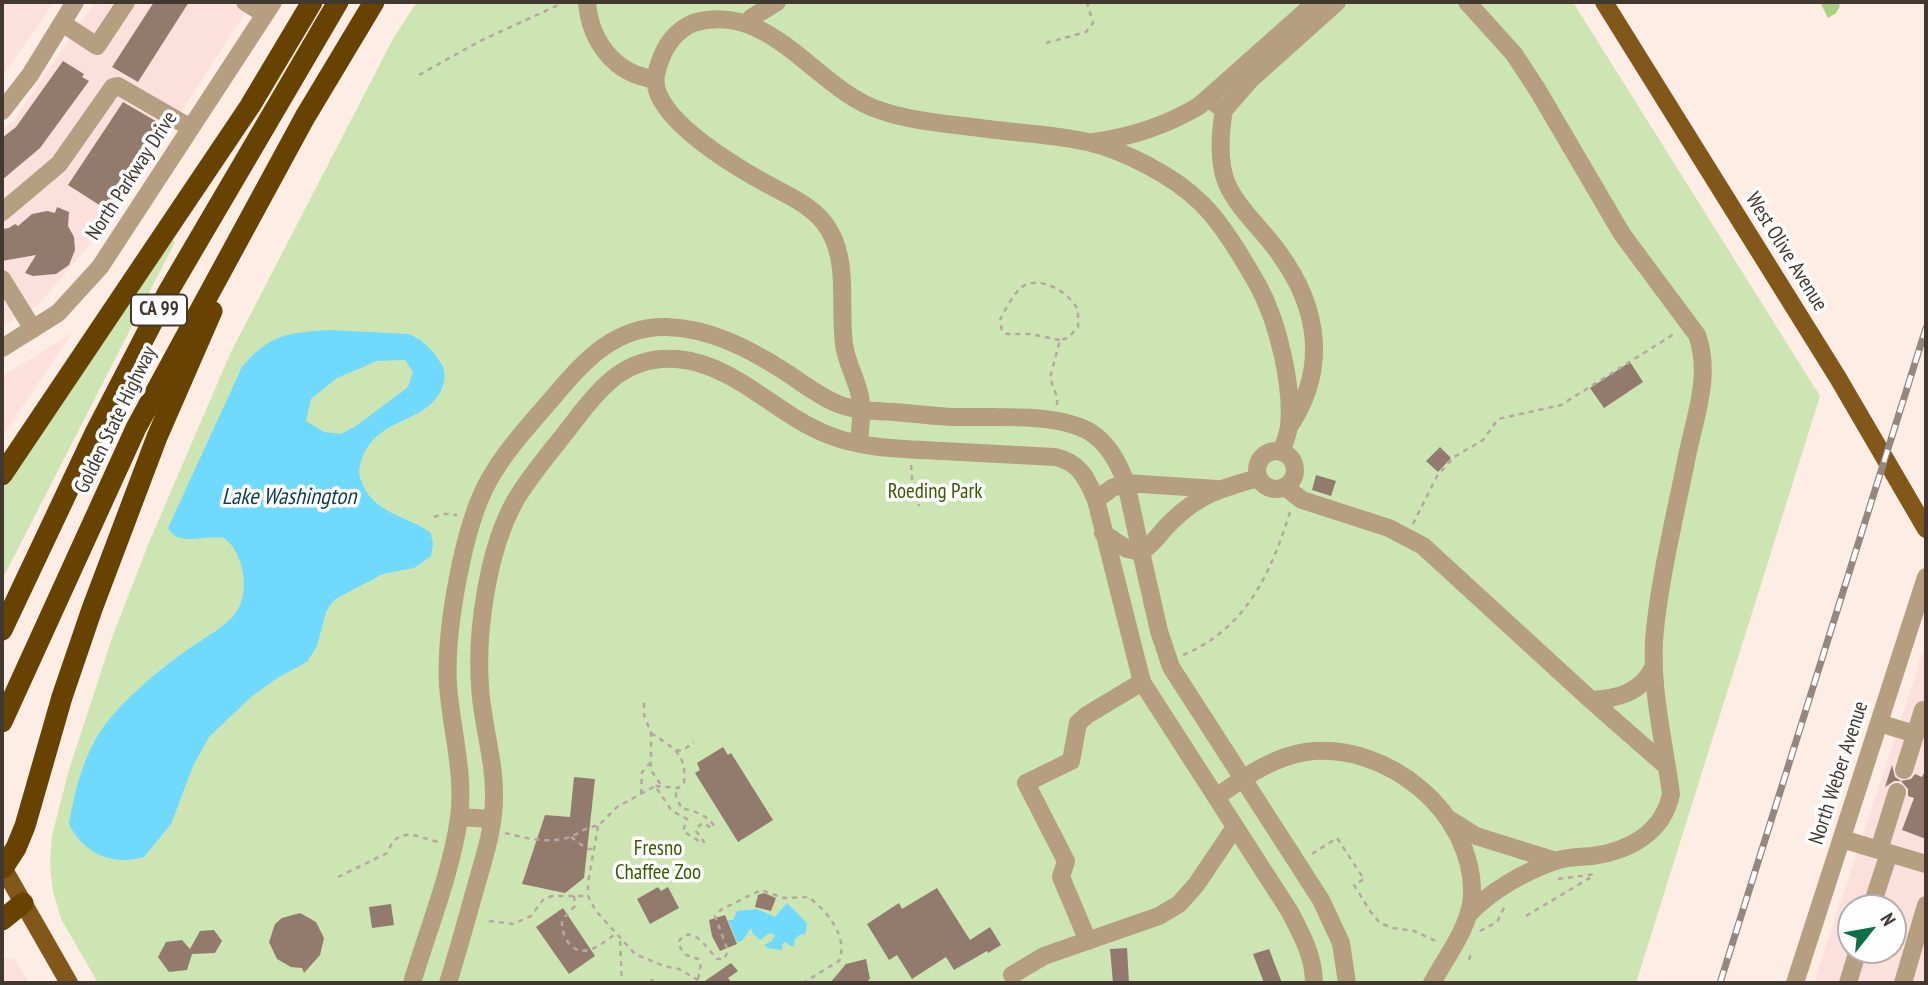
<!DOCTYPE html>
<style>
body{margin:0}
#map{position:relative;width:1928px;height:985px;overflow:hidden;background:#fdede5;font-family:"PT Sans Narrow",sans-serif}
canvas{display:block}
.frame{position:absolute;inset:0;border:4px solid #423832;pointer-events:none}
.north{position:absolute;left:1837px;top:894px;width:70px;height:70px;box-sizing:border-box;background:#fefefe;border:2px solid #b3afac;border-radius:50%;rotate:59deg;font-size:19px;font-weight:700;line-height:28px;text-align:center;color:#423832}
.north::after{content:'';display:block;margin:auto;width:24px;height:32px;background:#0b7047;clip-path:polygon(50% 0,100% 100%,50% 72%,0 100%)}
</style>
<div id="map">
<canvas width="1928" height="985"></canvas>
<div class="frame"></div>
<div class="north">N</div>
</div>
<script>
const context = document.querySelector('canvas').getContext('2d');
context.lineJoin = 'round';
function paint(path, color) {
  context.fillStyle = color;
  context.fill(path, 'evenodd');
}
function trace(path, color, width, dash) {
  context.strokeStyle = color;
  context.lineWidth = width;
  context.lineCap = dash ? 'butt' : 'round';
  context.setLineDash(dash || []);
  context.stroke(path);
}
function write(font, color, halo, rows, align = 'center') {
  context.font = font + ' "PT Sans Narrow",sans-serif';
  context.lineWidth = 7;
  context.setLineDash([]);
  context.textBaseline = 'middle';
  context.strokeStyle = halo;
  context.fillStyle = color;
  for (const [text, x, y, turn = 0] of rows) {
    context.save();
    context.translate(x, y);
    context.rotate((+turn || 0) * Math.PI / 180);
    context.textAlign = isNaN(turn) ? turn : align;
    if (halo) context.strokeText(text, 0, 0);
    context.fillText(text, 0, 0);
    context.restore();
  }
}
const commercial = new Path2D(`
 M2,2h52l-52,75z
 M95,2h157l-100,155 -66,92 -47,55 -30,19 -7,-1v-192l12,-10z
 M71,334l-69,103v-61z
 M1926,642v341h-112l101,-306zM1851,908h42v42h-42z
 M2,957l13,3 14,23h-27z`);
const green = new Path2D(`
 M417,2h1156l247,394 -184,587h-1538l-37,-64 -8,-27 -3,-28 2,-28 16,-63 45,-138 35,-90 82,-191 164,-317z
 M164,231l11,11 -173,338v-96z`);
const forest = new Path2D(`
 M1820,2h17l3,4 -4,7 -8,5z`);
const water = new Path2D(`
 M329,330l80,4c14,6 23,15 31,28 5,6 5,13 4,20 -11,43 -67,32 -82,77 -3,7 -4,14 -1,21 10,33 47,36 70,53l2,11 -2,12 -17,12 -31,6 -46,24 -6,6 -5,8 -9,34 -10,16 -28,15 -27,19 -43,41 -16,29 -22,58 -27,33c-32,9 -60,-3 -75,-33 5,-30 14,-66 31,-92 19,-29 62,-65 90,-84 13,-9 38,-23 47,-37 13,-20 7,-59 -13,-73 -20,-4 -45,10 -56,-10l74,-161c28,-33 45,-34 87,-37zM405,360l8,12 -5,15 -52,39 -15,8 -17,-2 -18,-11 5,-22 26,-21 40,-17z
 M787,903l20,20 -2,12 -4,-1 -6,5 -1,7h-4l-4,-4 -4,2v6l-14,-2 -4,-3 8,-4 3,-6 -5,-2 -10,7 -7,-6 -2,-6 -9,13 -5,1 -9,-22h5l4,-9 20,-2 18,8z`);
const building = new Path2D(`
 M154,2h35l-51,80 -26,-15z
 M63,61l21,13 -2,3 7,4 -49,67 -38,32v-42l14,-11z
 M123,102l43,25 -54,86 -44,-28z
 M57,207l12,5 -1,14 6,11 1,13 -6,15 -13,9 -23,2 -8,-3 11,-18 -34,6v-32l7,-1 6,-4 3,2 14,-12 15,-3 8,2z
 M1630,362l13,20 -39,26 -14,-20z
 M1440,447l11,11 -13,14 -12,-11z
 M1316,475l20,6 -5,15 -19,-6z
 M723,747l5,8 3,-2 42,67 -35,22 -43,-69 5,-3 -3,-7z
 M1892,765l3,12 6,4 10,-2 4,-5 7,3 4,-8v70l-24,-9 12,-32 -6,-2v-7l-7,-8h-7l-9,6z
 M574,777l21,2 -11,99 -19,15 -43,-9 23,-69 25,2z
 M658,887l3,4 7,-4 11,21 -29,16 -13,-25z
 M937,888l33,52 20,-13 11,18 -13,8 -1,-2 -33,19 -8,-13 -34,22 -15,-24 -8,5 -22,-36 32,-21 3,6z
 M764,893l12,5 -5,13 -16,-4 3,-12z
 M391,904l3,21 -22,3 -3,-21z
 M563,908l32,48 -26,18 -33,-47z
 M300,913l16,9 8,16 -4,17 -16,18 -2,-5 -11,-1 -14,-8 -8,-17 6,-18 7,-6z
 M725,915l12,29 -17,7 -8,-15 -3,-16z
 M214,930l8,11 -7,12 -23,1 -5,16 -18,2 -11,-15 8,-15 16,-2 8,9 10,-18z
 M1127,948l2,35h-16l-3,-34z
 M1269,949l13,34h-18l-11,-29z
 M866,959l4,20 -5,4h-35l16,-19z
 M731,963l7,8 -10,7 4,5h-30z`);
const path = new Path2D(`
 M1046,43l40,-11 7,-9 -6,-21
 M419,75l61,-34 85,-39
 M1057,405v-8l-7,-19 10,-38 8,-2 10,-11v-17c-8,-17 -38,-36 -56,-23 -9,7 -17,23 -22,33l2,11 5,3h23l30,6
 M911,465l1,14 7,27
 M434,517l10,-3 13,1
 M1413,524l24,-48 17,-19 29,-17 15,-21 63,-14 113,-71
 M1183,655c63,-26 88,-82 107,-143
 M644,703v12l7,18v37l10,15
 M651,733c22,15 36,20 33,50l-6,5 -23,-2
 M676,750l6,1 12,-9
 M641,794l1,-22 9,-10
 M598,826l-10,57v13l8,15 39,43 29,12 15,3 24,14
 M505,833c21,5 46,12 67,3 10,-4 15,-10 26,-10l19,-19 38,-21 17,25 15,8 -4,12 19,12 2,-1 -8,-11v-3l7,-5 9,5 2,-2c-4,-9 -22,-17 -32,-17l-6,-12v-9
 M571,837l16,12h7
 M1312,854l25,-16 27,41 -10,6 16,26 10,12 13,5 21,3 24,11
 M338,877l49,-24 6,-12 6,-4 11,-3 28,8
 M1558,879l38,-5
 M574,896l1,10 -13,14c0,9 1,15 6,22 13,19 33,3 47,-8
 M1526,916l67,-40
 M489,921l24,3 18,-8 12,-16 9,-4h36
 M1480,931l17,-9 9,-18
 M620,941l2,42
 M1469,960l3,-10
 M698,979l3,-15 -3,-5 -14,-5 -6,-11c12,-22 29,5 39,16h7l4,-8 -13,-35 7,-7 39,-19 23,8 24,-1c19,13 41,41 31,64l-36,22
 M651,983l1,-3 7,3`);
const minor = new Path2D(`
 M245,2l19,12
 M587,2c3,39 28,73 68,77
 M1467,2l47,52 23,35 85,145 75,101c15,41 -3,84 -11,126 -11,55 -25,112 -31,168 -6,55 9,111 16,165 -8,39 -42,57 -79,62 -12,1 -25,1 -37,5 -31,11 -65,30 -87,54
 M751,18l26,-16
 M62,23l35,23 29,-44
 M1209,99l15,11c-4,22 -6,53 3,74 11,25 36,46 52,69 40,55 49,116 10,174
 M1224,110l26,-30 87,-78
 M2,111l28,-36 45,-73
 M1093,142c38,-5 74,-17 106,-36l117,-104
 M2,212l57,-48 54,-77 5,-1 73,42
 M2,279l31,50
 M2,348l56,-35 42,-46 173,-265
 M859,443c1,-15 4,-32 1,-47 -4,-18 -14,-34 -16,-52 -5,-37 5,-81 -15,-114 -14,-25 -47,-37 -71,-51 -30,-17 -91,-55 -101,-89 -3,-10 -1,-17 2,-26 6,-19 16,-33 34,-41 78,-23 121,65 186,87 31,11 68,14 101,18 35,5 73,6 108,14 37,9 86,34 113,61 22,21 43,58 58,84 19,36 34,98 30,139 -1,9 -5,18 -8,26
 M1257 470a19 19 0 1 1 38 0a19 19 0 1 1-38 0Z
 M1258,478c-37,11 -57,15 -86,43 -11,10 -18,23 -31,31l18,79 12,36 150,233 20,43 6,40
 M1285,487l17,13 87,28 34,18 168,154 74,65
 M1096,500l16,-12 14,-5 15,69 -14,-3 -24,-16
 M1591,700c25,-1 50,-7 62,-32
 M1879,723l36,11
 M1904,770l19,-60 3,1
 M1216,797c28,-19 56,-40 90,-45 81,-11 169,61 166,144 -2,31 -26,61 -40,87
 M459,817l33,2
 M1449,819l27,17 80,25
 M1842,839l84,25
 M1879,850l18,-58
 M1871,908l18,-55
 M1088,941l-27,-64 5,-16 -40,-78 45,-22 7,-38 9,-8 55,-33
 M1012,975l32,-19 115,-40 20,-12 17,-19 39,-58
 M412,983c16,-54 39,-109 47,-165 6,-44 -8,-90 -11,-133 -3,-54 15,-159 41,-205 18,-32 44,-59 67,-86 29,-35 61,-68 110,-67 43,1 82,21 118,44 17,11 34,25 54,33 17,7 38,7 56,8 20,2 39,4 58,5 37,1 106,-5 138,15 18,11 29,32 36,51l91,6
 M448,983c10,-32 19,-65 28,-97 8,-28 18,-58 18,-88 1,-37 -12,-74 -14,-112 -4,-55 8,-137 35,-185 17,-29 41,-55 61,-82 26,-34 52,-64 101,-60 58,5 97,54 149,75 36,15 77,15 116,17 38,2 75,4 113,6 24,5 32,21 41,43l46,182 148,230c12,23 24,45 24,71
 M1795,983l131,-406
 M1848,983l10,-33
 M1903,983l23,-78`);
const major = new Path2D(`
 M1604,2l234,376 88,151
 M2,866l67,117`);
const highway = new Path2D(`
 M2,475l248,-369 62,-104
 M2,630l94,-199 72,-139 170,-290
 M2,722l134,-294 169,-311 69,-115
 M3,868l13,-20 9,-22 37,-129 30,-88 65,-172 55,-126
 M2,920l21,-17`);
const rail = new Path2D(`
 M1720,983l206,-655`);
const shields = [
 [159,310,56]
];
const shieldNames = [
 ["CA 99",159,310]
];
const streetNames = [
 ["North Parkway Drive",132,176,-57],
 ["West Olive Avenue",1786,252,58],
 ["Golden State Highway",116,420,-64],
 ["North Weber Avenue",1839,773,-72]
];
const parkNames = [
 ["Roeding Park",935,492],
 ["Fresno",658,849],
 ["Chaffee Zoo",658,873]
];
const waterNames = [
 ["Lake Washington",289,497]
];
paint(commercial, '#fbe0dc');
paint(green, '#cde5b3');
paint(forest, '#accf81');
paint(water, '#70d9fe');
paint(building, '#927a6d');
trace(path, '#b6a8a1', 2.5, [5, 5]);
trace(minor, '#b69e80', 18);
trace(major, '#815819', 18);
trace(highway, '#674200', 21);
trace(rail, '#948781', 7);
trace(rail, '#fefefe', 4.5, [13]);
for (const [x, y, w] of shields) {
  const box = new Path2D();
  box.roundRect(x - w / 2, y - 15.5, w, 31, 5);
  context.fillStyle = '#fefefe';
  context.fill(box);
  trace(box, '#423832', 2);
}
write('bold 19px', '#423832', null, shieldNames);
write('21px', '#423832', '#fefefe', streetNames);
write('21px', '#3b5900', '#fefefe', parkNames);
write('italic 23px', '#0f3f4f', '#fefefe', waterNames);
</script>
